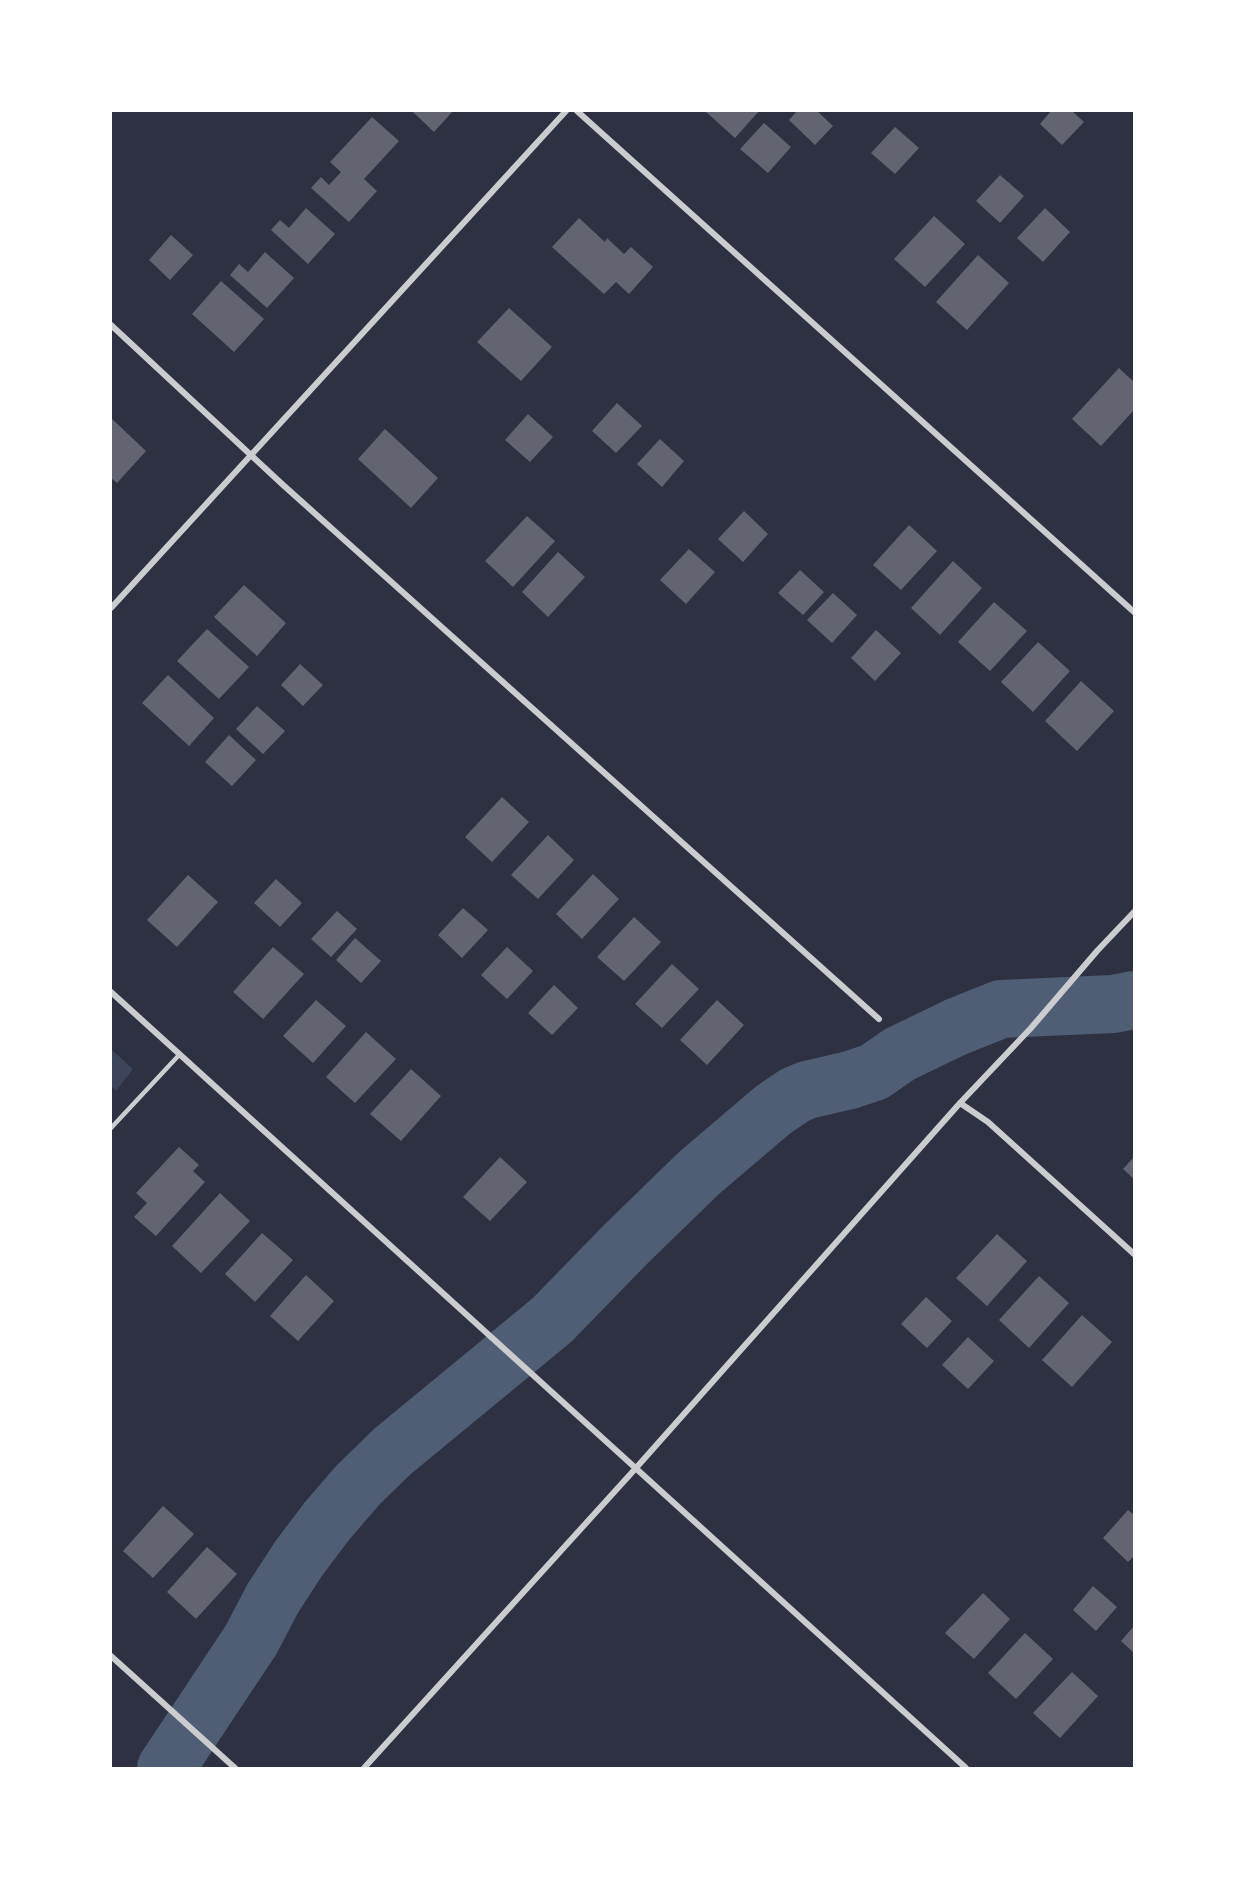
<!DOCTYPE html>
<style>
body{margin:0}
#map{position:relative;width:1245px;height:1879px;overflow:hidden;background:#2d3142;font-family:"DejaVu Sans",sans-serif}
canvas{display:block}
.frame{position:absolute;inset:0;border:112px solid #fff;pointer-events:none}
</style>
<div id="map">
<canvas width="1245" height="1879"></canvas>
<div class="frame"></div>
</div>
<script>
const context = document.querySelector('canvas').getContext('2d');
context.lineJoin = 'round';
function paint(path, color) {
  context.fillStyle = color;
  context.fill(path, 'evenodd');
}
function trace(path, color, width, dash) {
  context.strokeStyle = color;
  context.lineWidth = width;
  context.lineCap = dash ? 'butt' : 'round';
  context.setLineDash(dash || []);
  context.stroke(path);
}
const green = new Path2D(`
 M111,1049l22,20 -17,22 -5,-5z`);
const river = new Path2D(`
 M166,1768l85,-128 22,-42 26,-40 28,-37 31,-36 35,-34 159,-131 73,-75 74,-72 74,-63 22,-15 12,-5 43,-10 24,-8 26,-18 56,-27 45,-18 112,-5 21,-4`);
const building = new Path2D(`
 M412,111h41l-19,21z
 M705,111h54l-24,27z
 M797,111h20l16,15 -18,19 -26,-25z
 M1051,111h21l12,11 -22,23 -22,-21z
 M372,117l27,24 -35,38 13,12 -28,31 -38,-34 10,-11 8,8 12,-13 -11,-10z
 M764,123l27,24 -23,26 -28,-24z
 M895,127l24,21 -24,26 -24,-21z
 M1000,175l24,21 -24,27 -24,-22z
 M306,208l29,26 -27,30 -37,-34 9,-10 9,8z
 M1045,208l25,24 -27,30 -26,-24z
 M934,216l31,28 -40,43 -31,-28z
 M579,218l26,24 2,-4 17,16 7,-7 22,20 -24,27 -13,-12 -12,12 -52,-47z
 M171,235l22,20 -23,25 -21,-20z
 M265,252l29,26 -27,30 -37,-33 9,-11 9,8z
 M978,255l31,28 -42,47 -31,-28z
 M221,281l43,38 -30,33 -42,-38z
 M509,308l43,39 -31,34 -44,-39z
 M1119,368l15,14v28l-33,36 -29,-27z
 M617,403l25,23 -26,27 -24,-22z
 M528,414l25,23 -23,25 -25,-22z
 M111,418l35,33 -29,32 -6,-5z
 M385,429l53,49 -27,30 -53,-49z
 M660,439l24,22 -22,26 -25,-23z
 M744,511l24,23 -25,28 -25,-23z
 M527,516l28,25 -42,46 -28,-26z
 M909,525l28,26 -36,39 -28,-25z
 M689,549l26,23 -29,32 -26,-24z
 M558,552l27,25 -37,40 -26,-25z
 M953,561l29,27 -42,47 -29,-27z
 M800,570l24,22 -21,23 -25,-22z
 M244,585l42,38 -29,33 -43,-39z
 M833,593l24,22 -25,28 -25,-23z
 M994,602l33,29 -37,40 -32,-29z
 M207,629l42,38 -30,32 -42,-38z
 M876,630l25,23 -26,28 -24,-23z
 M1038,642l32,29 -37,41 -32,-30z
 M300,664l23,21 -20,21 -22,-21z
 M168,675l46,43 -25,28 -47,-43z
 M1081,681l33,30 -37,40 -32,-30z
 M257,706l28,25 -22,23 -27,-25z
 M229,735l27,25 -24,26 -27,-24z
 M502,797l27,25 -37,40 -27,-25z
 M548,835l26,25 -36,39 -27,-24z
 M593,874l26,25 -37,40 -26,-25z
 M188,875l30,27 -41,45 -30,-27z
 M276,879l26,24 -22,24 -26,-24z
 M463,908l25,22 -26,28 -24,-23z
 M337,911l20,18 -26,28 -20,-18z
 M634,917l27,25 -37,39 -27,-24z
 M355,938l26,23 -20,22 -25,-23z
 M273,947l31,27 -41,45 -30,-27z
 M507,947l26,24 -26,28 -26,-24z
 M672,964l27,25 -37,39 -27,-24z
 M554,985l24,23 -26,27 -24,-22z
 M316,1000l30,26 -33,37 -30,-27z
 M717,1000l27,25 -37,40 -27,-25z
 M366,1032l30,27 -41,44 -29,-26z
 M411,1069l30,27 -40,45 -31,-27z
 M179,1147l20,18 -6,6 12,11 -49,54 -22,-19 13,-14 -11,-10z
 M500,1157l27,25 -37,39 -27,-24z
 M1134,1157v22l-11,-10z
 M220,1193l30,28 -49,52 -29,-27z
 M262,1233l31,27 -38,42 -30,-28z
 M997,1234l30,27 -40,45 -31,-28z
 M306,1275l28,26 -36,40 -28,-25z
 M1039,1276l30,27 -40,45 -30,-28z
 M926,1297l26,24 -25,27 -26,-24z
 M1082,1315l30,27 -40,45 -30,-27z
 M968,1337l26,24 -26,28 -26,-24z
 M163,1506l31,28 -41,44 -30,-27z
 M1128,1510l6,5v41l-6,6 -25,-24z
 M207,1547l30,27 -41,45 -29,-27z
 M1093,1586l24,21 -21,24 -23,-21z
 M983,1593l27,26 -36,40 -29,-26z
 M1134,1626v27l-13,-12z
 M1025,1633l28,26 -37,40 -28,-26z
 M1072,1672l26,24 -38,42 -27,-25z`);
const service = new Path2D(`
 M111,1128l69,-74`);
const minor = new Path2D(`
 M577,111l557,501
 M111,325l171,159 597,535
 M111,608l455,-497
 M111,992l855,776
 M960,1103l28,19 146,132
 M111,1656l124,112
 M364,1768l272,-300 324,-365 71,-75 66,-77 37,-39`);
paint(green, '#3c4559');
trace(river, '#4f5d75', 58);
paint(building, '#626471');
trace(service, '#caccd0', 4.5);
trace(minor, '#caccd0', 6);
</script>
